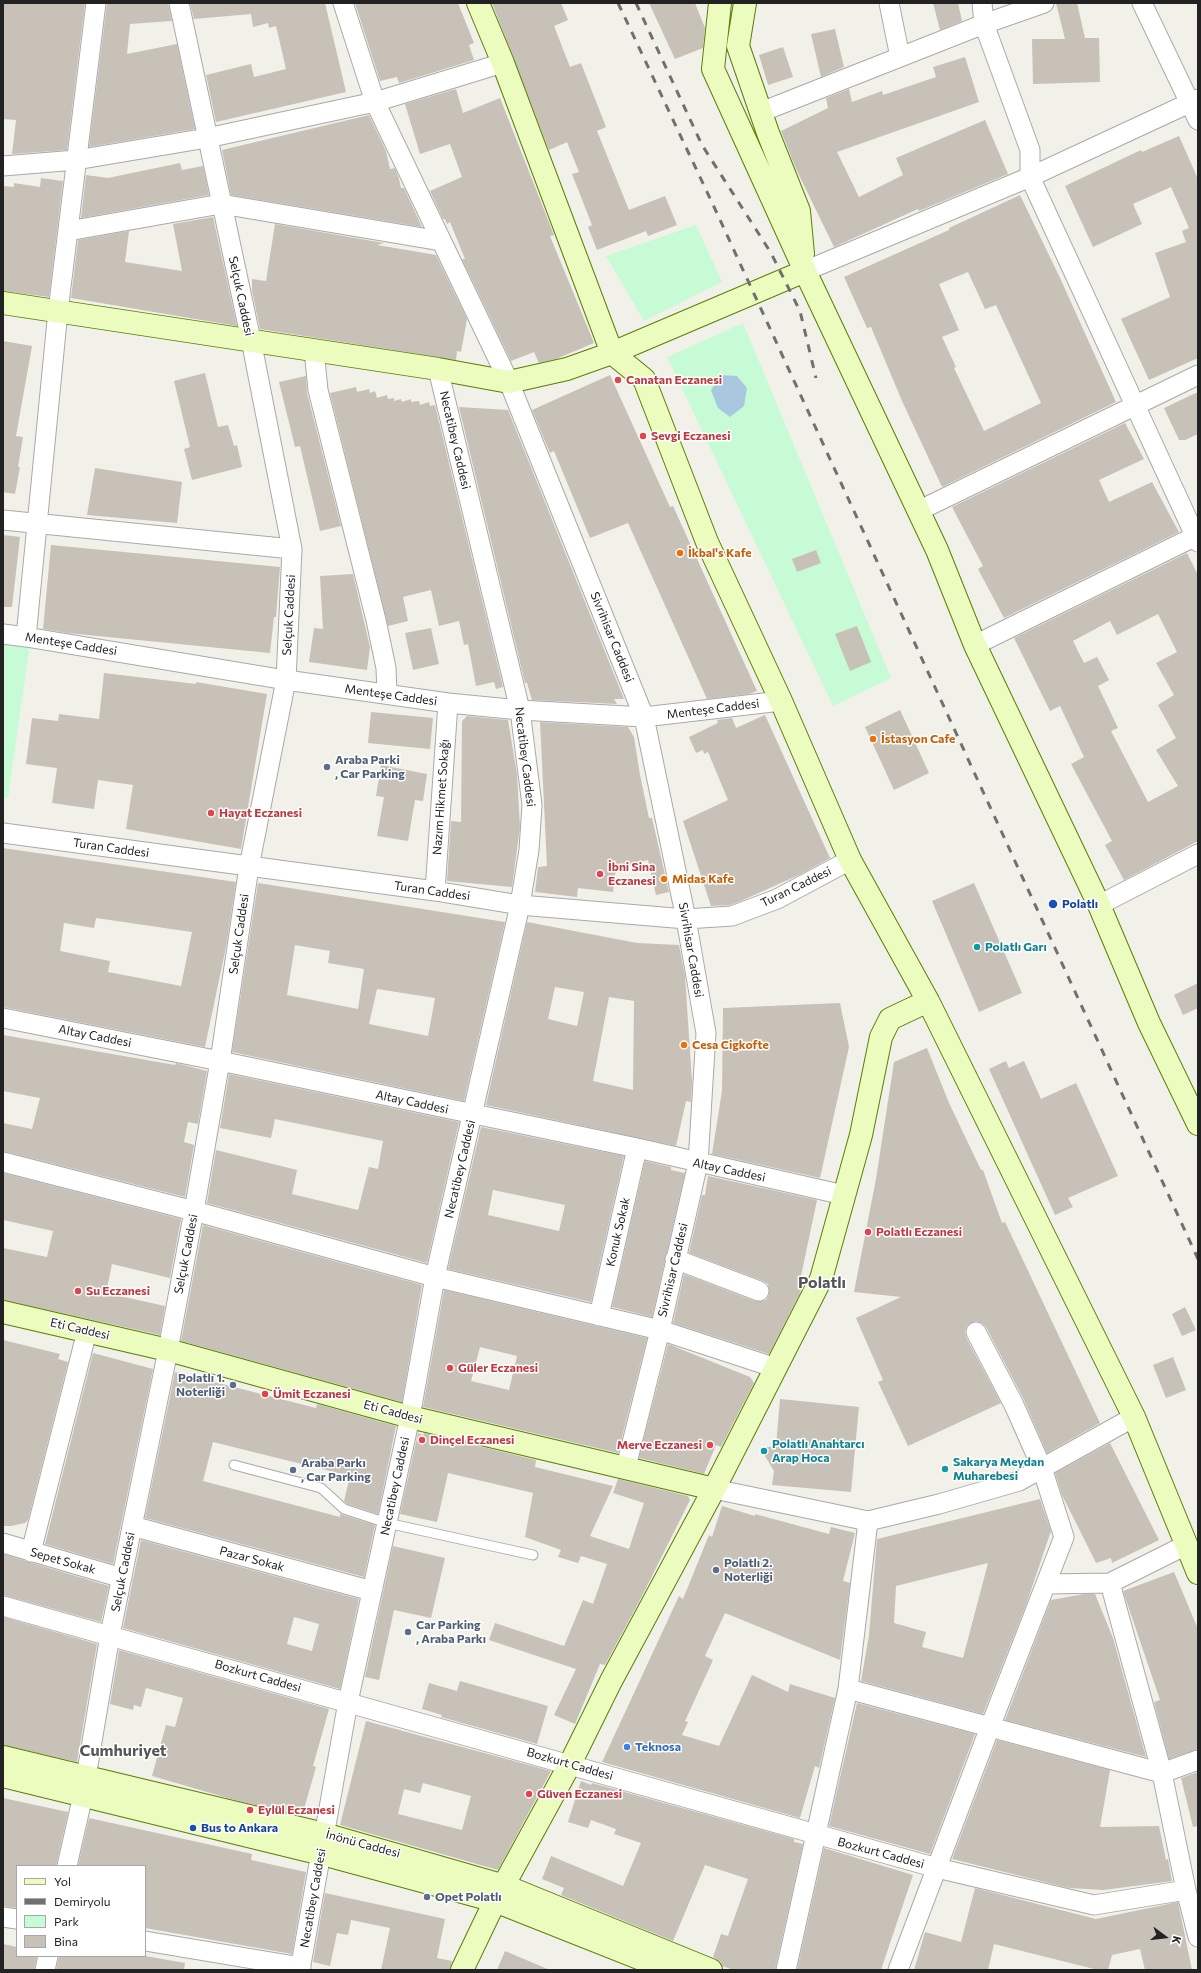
<!DOCTYPE html>
<meta charset="utf-8">
<style>
body{margin:0}
#map{position:relative;width:1201px;height:1973px;overflow:hidden;background:#f2f1e9;font-family:Commissioner,sans-serif}
canvas{display:block}
.frame{position:absolute;inset:0;border:4px solid #222;pointer-events:none}
.legend{position:absolute;left:16px;top:1865px;width:130px;height:92px;box-sizing:border-box;background:#fff;border:1px solid #a7a7a7;margin:0;padding:5px 7px;list-style:none;font-size:12px;color:#222}
.legend li{display:flex;align-items:center;gap:8px;height:20px}
.legend b{width:20px;border:1px solid #a7a7a7}
.north{position:absolute;left:1145px;top:1917px;width:40px;height:40px;-webkit-text-stroke:3px #fff;paint-order:stroke;rotate:105deg;font-size:11px;font-weight:700;line-height:16px;text-align:center;color:#222}
.north::after{content:'';display:block;margin:auto;width:14px;height:18px;background:#222;clip-path:polygon(50% 0,100% 100%,50% 72%,0 100%)}
</style>
<div id="map">
<canvas width="1201" height="1973"></canvas>
<div class="frame"></div>
<ul class="legend">
<li><b style="height:5px;background:#ecfbbe"></b>Yol</li>
<li><b style="height:5px;background:#707070"></b>Demiryolu</li>
<li><b style="height:11px;background:#c7fbd5"></b>Park</li>
<li><b style="height:11px;background:#c7c1b8"></b>Bina</li>
</ul>
<div class="north">K</div>
</div>
<script>
const context = document.querySelector('canvas').getContext('2d');
context.lineJoin = 'round';
function paint(path, color) {
  context.fillStyle = color;
  context.fill(path, 'evenodd');
}
function trace(path, color, width, dash) {
  context.strokeStyle = color;
  context.lineWidth = width;
  context.lineCap = dash ? 'butt' : 'round';
  context.setLineDash(dash || []);
  context.stroke(path);
}
function write(font, color, halo, rows, align = 'center') {
  context.font = font + ' Commissioner,sans-serif';
  context.lineWidth = 3;
  context.setLineDash([]);
  context.textBaseline = 'middle';
  context.strokeStyle = halo;
  context.fillStyle = color;
  for (const [text, x, y, turn = 0] of rows) {
    context.save();
    context.translate(x, y);
    context.rotate((+turn || 0) * Math.PI / 180);
    context.textAlign = isNaN(turn) ? turn : align;
    if (halo) context.strokeText(text, 0, 0);
    context.fillText(text, 0, 0);
    context.restore();
  }
}
const park = new Path2D(`
 M696,225l26,57 -78,39 -38,-65z
 M743,323l148,355 -58,28 -166,-349z
 M3,641l27,3 -22,154 -5,-1z`);
const water = new Path2D(`
 M721,375l16,1 10,12 -3,18 -14,11 -12,-9 -7,-18z`);
const building = new Path2D(`
 M3,3h82l-18,147 -55,4 4,-34 -13,-1z
 M107,3h61l4,18 -42,3 -3,30 50,-10 18,85 -106,18z
 M190,3h135l21,89 -130,30 -10,-47 45,-11 3,13 32,-8 -10,-43 -7,2 -1,-5 -15,4 -2,-13 -57,5z
 M355,3h103l16,40 -5,2 5,15 -75,23 -2,-6 -17,4z
 M492,3h69l7,17 -14,6 16,41 11,-4 25,64 -9,4 32,79 36,-14 12,29 -29,11 -2,-5 -49,19 -9,-23 4,-2 -20,-51 7,-2 -12,-30 -18,8z
 M649,3h46l10,25 -2,20 -28,11z
 M933,3h25l4,18 -22,9z
 M1056,3h21l8,35h14l1,44 -67,2 -1,-45h33z
 M835,29l9,38 -23,10 -10,-43z
 M783,47l10,30 -25,8 -9,-30z
 M965,57l14,45 -142,50 22,45 44,-22 -7,-17 89,-38 23,54 -89,37 -1,-2 -84,38 -38,-78 -15,-38 47,-23 -2,-10 23,-9 3,13 30,-11 1,4 53,-18 -3,-10z
 M456,89l7,24 37,-15 54,137 -4,1 44,107 -38,16 -17,4 -5,-11 -23,9 -49,-102h3l-15,-37 -3,2 -2,-5h-2l-13,-28 32,-14 -12,-33 -30,10 -15,-50z
 M369,115l17,36 4,18 5,-1 4,11 2,9h3l18,39 -191,-32 -9,-45z
 M1179,136l19,43v179l-49,22 -28,-61 49,-22 -15,-44 31,-11 -4,-11 7,-3 -18,-41 -38,17 9,20 -49,23 -28,-61 76,-36 1,2z
 M180,163l2,7 21,-4 6,29 -128,23 5,-43 22,3z
 M41,178l22,3 -14,116 -46,-6v-105l11,1v-4l26,4z
 M1020,195l41,85 55,122 -174,85 -40,-86 -31,-74 -4,1 -23,-51 105,-47v-2zM968,272l17,37 11,-4 45,98 -57,28 -30,-63 2,-1 -14,-30 17,-7 -20,-46z
 M213,217l24,109 -166,-28 7,-58 51,-9 -4,31 57,9 -9,-47z
 M275,224l109,19 -7,2 59,10 31,64 -6,33 -4,-1 -1,9 -196,-31 -8,-38v-12l14,2z
 M3,341l29,5 -16,90 7,1 -5,30h2l-5,27 -12,-2z
 M205,373l13,54 10,-2 6,21 3,-1 5,22 -50,13 -8,-31 6,-2 -16,-66z
 M610,375l60,132 3,-1 84,185 -8,3 -42,5 -79,-176 -38,15 -36,-87 -4,2 -18,-43z
 M306,376l1,17 34,133 -21,5 -20,-85 -5,1 -16,-65z
 M356,387l1,5 12,-3 1,4 5,-2 2,7 10,-3 1,4 6,-1v3l7,-2 1,3 9,-3v3l8,-1 1,4 9,-3 1,4 5,-1 68,282 -7,2 -2,-7 -18,4 -8,-42 -4,1 -5,-24 -20,5 -8,-36 -28,7 5,24 -20,5 -58,-233z
 M1198,392v42l-13,6h-6l-15,-32z
 M459,407l49,3 116,289h-10l3,5 -85,-4 -5,-17h-2z
 M1125,423l19,36 -45,21 10,22 43,-20 27,50 -175,86 -26,-49 5,-3 -31,-59z
 M95,468l87,14 -5,41 -90,-8z
 M3,535l17,2 -8,70h-9z
 M51,545l229,22 -4,50h-2l-4,36 -203,-20 -24,-4z
 M816,550l5,13 -24,9 -5,-13z
 M1187,553l11,22v266l-74,39 -19,-35 7,-4 -41,-77 13,-7 -24,-51 -10,5 -36,-73zM1158,614l19,38 -21,11 18,32 -16,10 18,33 -20,12 22,36 -30,16 -37,-71 7,-3 -20,-42 11,-6 -12,-23 -13,6 -11,-22 37,-20 7,14z
 M353,574l17,73 -3,23 -58,-8 5,-34 9,1 -3,-53z
 M857,626l14,36 -21,9 -15,-37z
 M431,628l8,36 -26,6 -8,-37z
 M104,673l92,11v-2l71,12 -26,155 -115,-20 7,-44 -35,-5 -4,29 -42,-6 5,-35 -31,-4 6,-46 26,3 1,-7 40,5z
 M900,710l29,63 -35,17 -29,-63z
 M371,712l62,6 -3,31 -62,-6z
 M765,715l65,143 -29,16 -60,27 -11,4 -19,1 -28,-85 45,-21 -20,-48 -4,2 -1,-4 -7,3 -7,-16 29,-14 -1,-3 15,-2 4,10z
 M467,716l41,4 9,54 3,53 -8,60 -65,-6 4,-60 10,1 1,-101z
 M540,722l88,5 6,10 6,38 9,43h3l17,74 -13,3 -8,-35 -32,8 -3,24 -35,-4 -1,9 -42,-5 3,-25 9,-1z
 M381,765l46,9 -4,27 -8,-1 -7,41 -31,-5 7,-39 -8,-1z
 M3,848l233,34 -10,65 -21,100 -202,-40zM96,918l96,14 -11,54 -73,-14 2,-11 -50,-10 4,-28 30,5z
 M258,883l247,39 -41,179 -232,-49zM295,945l35,6 -2,12 36,6 -6,40 -71,-14zM377,989l58,9 -7,38 -59,-12z
 M974,883l48,110 -43,19 -47,-111z
 M527,922l110,21 42,2 6,31 7,105 -1,21 -5,-1 -10,45 -190,-41zM555,987l29,5 -7,34 -29,-7zM609,997l25,4 -1,89 -40,-9z
 M1198,983v25l-15,7 -9,-20z
 M840,1003l9,44 -29,131 -108,-24 10,-63 1,-83z
 M3,1035l172,30 1,-2 31,8 -9,53 -10,-2 -4,20 10,3 -9,52 -182,-46v-28l29,6 8,-31 -37,-7z
 M927,1048l22,55 32,67h2l19,53 3,-1 95,201 -53,30 -23,-53 -38,-73 -4,-4 -6,-2 -9,5 -2,5 1,6 35,66 -93,43 -30,-64 5,-2 -27,-62 45,-21 -47,-5 22,-113 18,-117z
 M1006,1061l3,7 15,-7 17,38 35,-16 42,93 -50,22 5,9 -18,8 -66,-146z
 M229,1074l230,48 -32,141 -220,-60 9,-53 81,20 -5,24 66,16 11,-43 9,2 5,-28 -108,-22 -4,19 -51,-10z
 M481,1127l143,29 -33,146 -143,-33zM493,1190l72,15 -6,26 -71,-16z
 M645,1161l26,6v3l14,3 -33,144 -40,-10z
 M3,1173l178,46 -11,59 -58,-14 -6,29 59,13 -5,29 -157,-35v-52l44,9 6,-26 -50,-11z
 M708,1176l109,24 -16,76 2,1 -3,16 -31,61 -96,-31 11,-49 71,27 11,-1 3,-5 -1,-11 -5,-3 -74,-28 13,-58h3z
 M203,1225l219,60 -20,117 -221,-61z
 M444,1290l203,48 -29,115 -195,-46zM480,1347l37,9 -8,34 -38,-9z
 M1185,1307l11,23 -14,6 -10,-22z
 M3,1340l57,14 -2,5 10,3 -40,158 -3,3 -14,3h-8z
 M668,1344l82,33 4,6 -33,64 -5,-2 -12,29 -65,-16z
 M93,1353l60,16 -40,195 -68,-20z
 M1173,1357l13,33 -20,8 -13,-33z
 M175,1372l141,36 1,-4 79,22 -18,88 -31,-10 -3,-3 6,-25 -137,-34 -10,39 137,36v-3l35,11 -11,52 -219,-59z
 M780,1399l79,8 -8,85 -79,-7 2,-14 -14,-23 16,-2z
 M418,1433l5,2 1,-2 112,27 -1,7 78,19 -23,50 39,13 15,-46 -31,-10 5,-14 70,17 2,4 -49,98 -36,67 -5,-1 -25,60 -21,-9 22,-46 -87,-29 6,-17 69,23 19,-46 10,4 14,-40 -26,-8 -3,7 -20,-6 3,-7 -36,-13 8,-44 -85,-20 -11,49 -37,-8z
 M1110,1443l49,97 -47,23 -1,-5 -15,5 -34,-68 -7,-22z
 M1040,1499l11,32 -25,74 -43,109 -122,-33 8,-46 8,-96zM988,1563l-25,95 -41,-11 4,-15 -32,-9 2,-37z
 M722,1506l33,10v-2l74,20 2,-7 24,6 -12,48 7,2 -10,77 -115,-47 -20,43 8,4 -28,61 3,1 -6,13 37,11 33,-71 36,17 2,-8 45,14 -16,70 -4,-2 -15,52 -198,-56 77,-166 4,3 26,-64 3,2z
 M141,1540l218,59 -19,90 -217,-61zM294,1617l25,7 -7,27 -25,-7z
 M393,1546l52,12 -14,60 -37,-8 -15,70 -14,-3z
 M3,1554l106,32 -8,36 -98,-27z
 M1174,1572l24,57v120l-29,10 -15,-57 6,-2 -37,-109z
 M1084,1594h11l18,44 33,119 -141,-37 46,-120z
 M3,1617l94,27 -20,118 -74,-17z
 M119,1650l210,59 -16,57 3,1 -14,49 -71,-17 -79,-23 14,-51 9,2 8,-29 -37,-10 -5,19 -7,-2 -1,5 -23,-6z
 M460,1681l88,25 -11,38 -96,-27 1,-2 -20,-6 7,-26 28,8z
 M857,1703l118,31 -45,120 -101,-28z
 M366,1721l185,50 -53,99 -158,-45zM423,1783l48,13 -9,34 -64,-16 6,-25 16,4z
 M997,1740l113,30 -10,57 59,-1 7,34 2,-1 4,22 -68,9 -35,-2 -117,-29z
 M1198,1772v54l-5,1 -12,-49z
 M581,1781l10,4 1,-2 202,56v3l9,2 -28,126h-41l-12,-4 -1,-4 -8,-5 8,-23 7,2 20,-57 -43,-14 -32,76 -112,-46 3,-7 -22,-9 9,-23 72,30 18,-43 -27,-9 2,-5 -25,-9 -3,8 -20,-6z
 M3,1798l65,14 -12,54h-39v42l-14,-2z
 M89,1818l163,36 -1,6 55,12 -14,82 -147,-26v-62h-67z
 M824,1848l89,27 -32,95h-84z
 M975,1888l121,31 82,-17 14,68h-47l-5,-21 -28,6 -4,15h-10l-104,-26 -6,26h-74l11,-38 36,10z
 M325,1893l120,26 -8,39 15,3 -2,9h-69l9,-42 -39,-8 -3,15 -11,-2 -7,33 -17,-4z
 M3,1944l14,3v9h20l-3,14h-31z
 M505,1951l45,19h-53z
 M59,1956h86l40,7 -1,7h-128z`);
const lane = new Path2D(`
 M234,1465l87,23 23,21 43,14 146,32`);
const street = new Path2D(`
 M343,3l32,99 134,280 135,335 42,202 20,114 -8,130 -38,167 -34,137
 M889,3l11,54
 M1142,3l56,117
 M1198,99l-168,78 168,365
 M761,112l223,-88 60,-21
 M3,166l73,-6 131,-22 168,-36 128,-39
 M68,231l153,-27 220,37
 M805,271l225,-94v-27l-46,-126 -2,-21
 M314,350l4,40 58,230 10,48 1,26
 M918,511l280,-136
 M3,520l289,29
 M3,634l23,3 260,43 162,23 72,7 124,7 137,-16
 M26,637l32,-326 38,-308
 M975,645l223,-110
 M3,833l432,58 85,14 166,14 46,-3 45,-17 73,-39
 M435,891l13,-188
 M1099,905l99,-51
 M3,1018l217,43 417,87 207,47
 M3,1162l191,49 241,66 225,53 116,38
 M675,1259l84,32
 M599,1316l38,-168
 M714,1489l154,32 71,-17 80,-23 115,-64
 M132,1526l240,65
 M3,1543l119,35
 M31,1552l56,-221
 M1110,1583l52,190 24,117 12,47
 M1047,1584l63,-1 76,-38
 M3,1606l934,262 157,37 92,-15
 M848,1689l314,84 36,-13
 M67,1866l16,-71 27,-160 58,-285 26,-139 26,-150 29,-194 37,-187 6,-131 -41,-209 -72,-337
 M3,1917l14,2
 M145,1941l156,26
 M45,1970l3,-14
 M300,1970l48,-268 62,-285 25,-140 85,-372 9,-55 3,-45 -12,-95 -82,-341
 M786,1970l62,-281 20,-168
 M898,1970l92,-243 74,-190 -22,-69 -28,-63 -38,-73`);
const secondary = new Path2D(`
 M478,3l25,60 109,290 32,26 63,163 74,159 69,159 78,141 206,416 64,156
 M720,3l-7,66 92,202 132,279 38,95 124,260 50,118 49,101
 M745,3l-7,43 30,87 31,78 4,43
 M3,303l435,66 71,13 58,-13 45,-16 193,-82
 M3,1312l165,38 242,67 304,72
 M3,1757l321,77 181,52 206,84
 M3,1776l319,78 173,47 174,69
 M462,1970l33,-69 75,-137 41,-83 103,-192 107,-210 40,-144 20,-98 9,-18 38,-18`);
const rail = new Path2D(`
 M618,3l97,206 483,1050
 M636,3l66,142 69,108 29,58 16,67`);
const markers = [
 [618,380,4,"#e0444e"],
 [643,436,4,"#e0444e"],
 [680,553,4,"#e8710a"],
 [873,739,4,"#e8710a"],
 [327,767,4,"#5c6f8a"],
 [211,813,4,"#e0444e"],
 [600,874,4,"#e0444e"],
 [664,879,4,"#e8710a"],
 [1053,904,5,"#1a4fb4"],
 [977,947,4,"#0f9aa8"],
 [684,1045,4,"#e8710a"],
 [868,1232,4,"#e0444e"],
 [78,1291,4,"#e0444e"],
 [450,1368,4,"#e0444e"],
 [233,1385,4,"#5c6f8a"],
 [265,1394,4,"#e0444e"],
 [422,1440,4,"#e0444e"],
 [710,1445,4,"#e0444e"],
 [764,1451,4,"#0f9aa8"],
 [945,1469,4,"#0f9aa8"],
 [293,1470,4,"#5c6f8a"],
 [716,1570,4,"#5c6f8a"],
 [408,1632,4,"#5c6f8a"],
 [627,1747,4,"#3f7fe0"],
 [529,1794,4,"#e0444e"],
 [250,1810,4,"#e0444e"],
 [193,1828,4,"#1a4fb4"],
 [427,1897,4,"#5c6f8a"]
];
const streetNames = [
 ["Selçuk Caddesi",241,296,78],
 ["Necatibey Caddesi",455,440,77],
 ["Selçuk Caddesi",289,615,-87],
 ["Sivrihisar Caddesi",612,637,68],
 ["Menteşe Caddesi",71,644,9],
 ["Menteşe Caddesi",391,695,8],
 ["Menteşe Caddesi",713,709,-7],
 ["Necatibey Caddesi",525,757,83],
 ["Nazım Hikmet Sokağı",441,797,-86],
 ["Turan Caddesi",111,848,8],
 ["Turan Caddesi",796,887,-26],
 ["Turan Caddesi",432,891,8],
 ["Selçuk Caddesi",239,934,-82],
 ["Sivrihisar Caddesi",691,950,80],
 ["Altay Caddesi",95,1036,11],
 ["Altay Caddesi",412,1102,12],
 ["Necatibey Caddesi",460,1169,-77],
 ["Altay Caddesi",729,1170,12],
 ["Konuk Sokak",618,1232,-77],
 ["Selçuk Caddesi",186,1254,-79],
 ["Sivrihisar Caddesi",673,1270,-77],
 ["Eti Caddesi",80,1329,13],
 ["Eti Caddesi",393,1412,15],
 ["Necatibey Caddesi",395,1486,-78],
 ["Pazar Sokak",252,1559,15],
 ["Sepet Sokak",63,1561,16],
 ["Selçuk Caddesi",123,1572,-79],
 ["Bozkurt Caddesi",258,1676,16],
 ["Bozkurt Caddesi",570,1764,16],
 ["İnönü Caddesi",363,1844,15],
 ["Bozkurt Caddesi",881,1853,15],
 ["Necatibey Caddesi",313,1898,-80]
];
const healthNames = [
 ["Canatan Eczanesi",626,380],
 ["Sevgi Eczanesi",651,436],
 ["Hayat Eczanesi",219,813],
 ["İbni Sina",608,867],
 ["Eczanesi",608,881],
 ["Polatlı Eczanesi",876,1232],
 ["Su Eczanesi",86,1291],
 ["Güler Eczanesi",458,1368],
 ["Ümit Eczanesi",273,1394],
 ["Dinçel Eczanesi",430,1440],
 ["Merve Eczanesi",702,1445,"right"],
 ["Güven Eczanesi",537,1794],
 ["Eylül Eczanesi",258,1810]
];
const foodNames = [
 ["İkbal's Kafe",688,553],
 ["İstasyon Cafe",881,739],
 ["Midas Kafe",672,879],
 ["Cesa Cigkofte",692,1045]
];
const serviceNames = [
 ["Araba Parki",335,760],
 [", Car Parking",335,774],
 ["Polatlı 1.",225,1378,"right"],
 ["Noterliği",225,1392,"right"],
 ["Araba Parkı",301,1463],
 [", Car Parking",301,1477],
 ["Polatlı 2.",724,1563],
 ["Noterliği",724,1577],
 ["Car Parking",416,1625],
 [", Araba Parkı",416,1639],
 ["Opet Polatlı",435,1897]
];
const transitNames = [
 ["Polatlı",1062,904],
 ["Bus to Ankara",201,1828]
];
const cultureNames = [
 ["Polatlı Garı",985,947],
 ["Polatlı Anahtarcı",772,1444],
 ["Arap Hoca",772,1458],
 ["Sakarya Meydan",953,1462],
 ["Muharebesi",953,1476]
];
const shopNames = [
 ["Teknosa",635,1747]
];
const districtNames = [
 ["Polatlı",822,1283],
 ["Cumhuriyet",123,1751]
];
paint(park, '#c7fbd5');
paint(water, '#a9c8e0');
paint(building, '#c7c1b8');
trace(lane, '#a9a9a9', 11);
trace(street, '#a9a9a9', 21);
trace(secondary, '#597f03', 24);
trace(lane, '#fff', 9);
trace(street, '#fff', 19);
trace(secondary, '#ecfbbe', 22);
trace(rail, '#707070', 3, [8, 8]);
for (const [x, y, r, color] of markers) {
  const dot = new Path2D();
  dot.arc(x, y, r, 0, 2 * Math.PI);
  context.fillStyle = color;
  context.fill(dot);
  trace(dot, '#fff', 1.5);
}
write('12px', '#222', '#fff', streetNames);
write('bold 12px', '#be3a42', '#fff', healthNames, 'left');
write('bold 12px', '#c56008', '#fff', foodNames, 'left');
write('bold 12px', '#4e5e75', '#fff', serviceNames, 'left');
write('bold 12px', '#164399', '#fff', transitNames, 'left');
write('bold 12px', '#0d838f', '#fff', cultureNames, 'left');
write('bold 12px', '#366cbe', '#fff', shopNames, 'left');
write('bold 16px', '#555', '#fff', districtNames);
</script>
